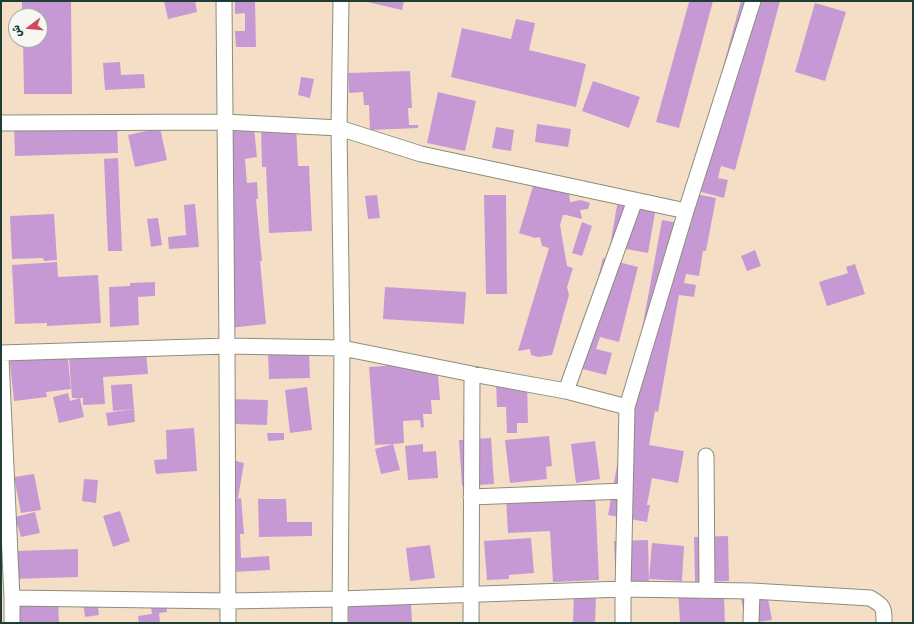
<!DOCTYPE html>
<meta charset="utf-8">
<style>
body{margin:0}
#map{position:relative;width:914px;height:624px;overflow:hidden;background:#f4dfc6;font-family:Pangolin,"Playpen Sans Arabic",sans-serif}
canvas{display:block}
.frame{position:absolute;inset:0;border:2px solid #1f3d34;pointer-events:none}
.north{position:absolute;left:8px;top:8px;width:40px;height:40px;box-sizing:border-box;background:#f6f6f2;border:1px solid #a0aca6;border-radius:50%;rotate:254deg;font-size:11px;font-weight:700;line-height:16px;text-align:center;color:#1f3d34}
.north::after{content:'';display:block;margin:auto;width:14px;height:18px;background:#d1495b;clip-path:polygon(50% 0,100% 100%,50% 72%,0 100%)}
</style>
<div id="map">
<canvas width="914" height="624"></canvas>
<div class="frame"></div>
<div class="north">ش</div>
</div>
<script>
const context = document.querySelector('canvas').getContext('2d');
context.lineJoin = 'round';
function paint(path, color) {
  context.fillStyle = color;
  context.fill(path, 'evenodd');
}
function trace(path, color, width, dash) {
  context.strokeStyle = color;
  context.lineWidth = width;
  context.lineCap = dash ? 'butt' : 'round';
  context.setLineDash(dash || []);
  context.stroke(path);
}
const building = new Path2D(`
 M22,1h49l1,93h-48l-1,-54h17v-24h-18z
 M164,1h31l2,11 -29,7z
 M235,1h20l1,46h-20l-1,-16h10v-18l-10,1z
 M363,1h41l-2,9z
 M685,1h28l-34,127 -23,-6 33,-120h-4z
 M741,1h39l-45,169 -14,-4 -3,12 10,2 -4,18 -34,-9z
 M815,3l31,9 -21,69 -30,-9z
 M516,19l19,4 -6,27 57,14 -10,43 -125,-30 11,-49 49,11z
 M120,62l1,13 23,-1 1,14 -40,2 -2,-27z
 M410,71l2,37h-4l1,17h9v3l-48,2 -1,-25h-5l-1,-13 -14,1 -1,-20z
 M301,77l13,2 -4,19 -12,-3z
 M593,81l47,16 -11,31 -47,-17z
 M438,92l38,9 -11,50 -38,-8z
 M253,119l4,38 -12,2 2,24 10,-1 1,17h-2l6,62h-2l6,63 -37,4 -11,-106 14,-1 -12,-98z
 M117,122l1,31 -103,3 -1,-31z
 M537,124l34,5 -3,18 -33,-5z
 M296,125l2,41h11l3,65 -43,2 -3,-66h-4l-1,-41z
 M496,127l18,3 -3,21 -19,-3z
 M160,128l7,32 -32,7 -7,-32z
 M118,158l4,93h-14l-4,-92z
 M534,183l35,9 1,10 11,-2 9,3 -2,6 -8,1 2,9 -16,-4h-3l-3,10 7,41 6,2 -6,19 2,8 -17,60 -14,2 -7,-2 -1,-6 -12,2 31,-103 -7,-2 -2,-9 -5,1 -16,-5z
 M619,194l38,7 -9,52 -38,-7z
 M696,194l20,4 -10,53h-3l-4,25 -13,-2 -2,9 12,2 -2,12 -15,-2 -21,117 -3,-1 -6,34 35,6 -6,32 -26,-5 -5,27h3l-3,17 -39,-7 54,-295 29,5z
 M377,195l3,23 -12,1 -3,-23z
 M484,195h22l1,99h-21z
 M195,204l4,43 -30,2 -1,-12 18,-2 -2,-30z
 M54,214l3,46 -13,1 -1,-3 -31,1 -2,-43z
 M158,218l4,27 -11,2 -4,-28z
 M582,222l10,4 -10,30 -10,-3z
 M755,250l6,16 -14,5 -6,-15z
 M603,258l35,9 -19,75 -19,-5 -4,12 16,4 -6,22 -31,-8 6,-37 3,-13 4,1z
 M57,262l1,15 40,-2 3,48 -54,3v-3l-32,1 -3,-59z
 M855,264l10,30 -38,12 -8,-24 29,-9 -2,-6z
 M155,282v14l-17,1 1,28 -29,2 -1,-40 21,-1v-3z
 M385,287l81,5 -2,32 -81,-5z
 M67,350l4,39 -25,3 1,5 -33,4 -5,-46z
 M146,351l2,23 -45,3 2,27 -22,1v-7h-11l-3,-41z
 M309,353l1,25 -41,1 -1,-25z
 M437,362l3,38h-9l1,14h-9l1,13 -3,1 -1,-8 -17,1 1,22 -11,1 7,26 -19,4 -6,-25 18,-5 -18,1 -6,-78z
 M527,381l1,42h-11v10h-10l-1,-26h-9l-1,-25z
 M132,384l2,25 -21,2 -2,-26z
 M307,387l5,43 -22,3 -5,-43z
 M68,393l2,8 10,-3 4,19 -25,6 -6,-26z
 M226,399l42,1 -1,25 -33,-1z
 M134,409l1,13 -27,4 -2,-13z
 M194,428l3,43 -41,3 -2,-14 13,-1 -1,-29z
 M267,433h17v7l-16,1z
 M549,436l3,30 -6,1 1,12 -37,4 -5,-43z
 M491,438l3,46 -32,2 -3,-46z
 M595,441l5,38 -24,4 -5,-39z
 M423,444v8l13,-1 2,27 -30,2 -3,-34z
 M232,460l12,3 -6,35 -12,-2z
 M34,474l7,36 -20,3 -7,-36z
 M84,479l14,1 -2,23 -14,-2z
 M595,493l4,87 -46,2 -3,-51 -42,2 -2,-35z
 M241,498l3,36h-4l1,24 28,-2 1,14 -38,2 -5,-73z
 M258,499h28l1,23h25v14l-53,1z
 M120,511l10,30 -17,6 -10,-31z
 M35,512l5,21 -19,4 -6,-20z
 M728,536l1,45 -34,1 -1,-45z
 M531,538l3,35 -25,2v4l-22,1 -3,-39z
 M648,540l1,45 -33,1 -2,-45z
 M652,543l32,3 -2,35 -33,-2z
 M430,545l5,33 -25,3 -4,-33z
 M78,549v28l-65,2v-28z
 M699,588v11l25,-1 1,25h-45l-2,-34z
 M574,593l22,1 -1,29h-22z
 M767,593l5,27 -20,3h-6l-5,-25z
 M165,597l2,15 -8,1 1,10h-21l-1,-7 14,-2 -2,-15z
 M97,599l2,16 -14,2 -2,-16z
 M58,601l1,22h-46l-1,-21z
 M411,603l1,20h-63l-1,-18z`);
const street = new Path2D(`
 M224,1l3,345 1,277
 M1,123l224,-1 114,6 82,26 265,57
 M1,353l226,-7 115,2 130,26 94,17 61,16
 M1,359l11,239v25
 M566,391l69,-191
 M706,456l1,134
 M471,497l154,-6
 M12,598l216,3 112,-2 283,-10 129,2 118,7c14,8 14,9 14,25
 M340,623l2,-275 -3,-220 2,-127
 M471,623l1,-249
 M623,623v-34l4,-182 59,-196 67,-210
 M751,623l1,-32`);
paint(building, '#c799d4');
trace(street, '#8a8e7d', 17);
trace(street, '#fff', 15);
</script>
